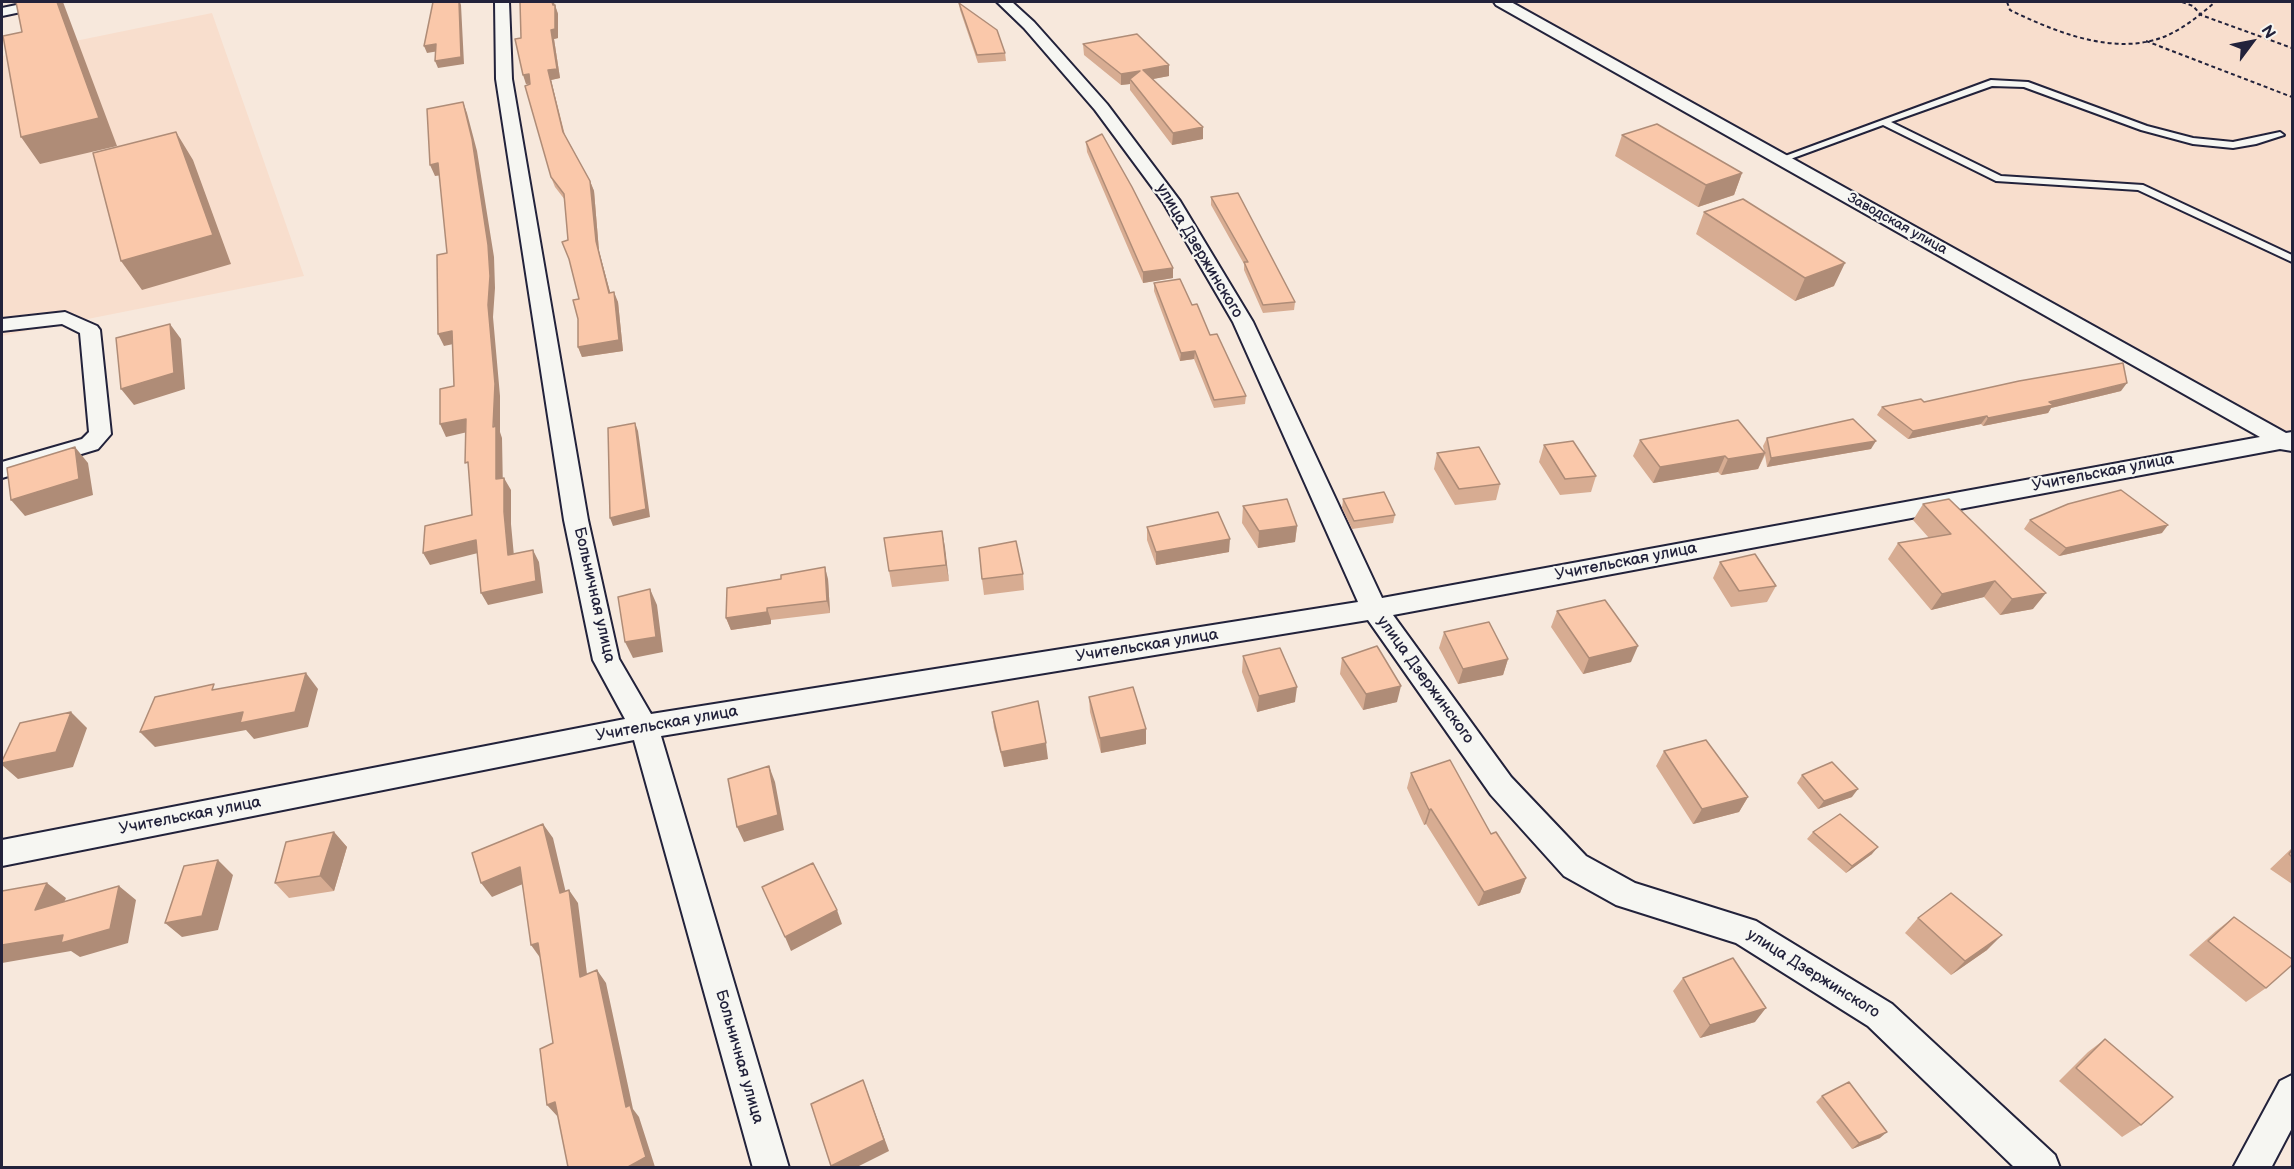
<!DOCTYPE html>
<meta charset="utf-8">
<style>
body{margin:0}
#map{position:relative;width:2294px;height:1169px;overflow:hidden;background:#f7e8dc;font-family:"Balsamiq Sans",sans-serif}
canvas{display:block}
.frame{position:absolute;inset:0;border:3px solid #22223b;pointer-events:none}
.north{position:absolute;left:2222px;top:12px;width:60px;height:60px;-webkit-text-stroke:4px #f6f6f2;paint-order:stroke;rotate:58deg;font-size:16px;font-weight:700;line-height:24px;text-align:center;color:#22223b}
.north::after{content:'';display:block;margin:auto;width:21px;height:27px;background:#22223b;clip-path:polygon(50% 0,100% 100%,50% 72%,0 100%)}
</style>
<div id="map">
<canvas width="2294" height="1169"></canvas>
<div class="frame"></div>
<div class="north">N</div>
</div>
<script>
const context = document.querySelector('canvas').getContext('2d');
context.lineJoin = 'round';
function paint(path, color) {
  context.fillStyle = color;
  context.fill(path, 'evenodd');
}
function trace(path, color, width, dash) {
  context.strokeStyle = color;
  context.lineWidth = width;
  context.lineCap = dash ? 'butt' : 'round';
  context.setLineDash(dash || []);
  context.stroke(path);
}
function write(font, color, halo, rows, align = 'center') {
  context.font = font + ' "Balsamiq Sans",sans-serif';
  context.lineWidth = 4.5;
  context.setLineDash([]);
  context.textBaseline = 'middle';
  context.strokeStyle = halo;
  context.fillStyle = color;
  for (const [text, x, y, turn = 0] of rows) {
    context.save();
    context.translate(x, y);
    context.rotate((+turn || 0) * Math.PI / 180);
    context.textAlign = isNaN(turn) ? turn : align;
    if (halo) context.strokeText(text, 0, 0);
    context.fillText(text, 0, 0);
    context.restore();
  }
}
const built = new Path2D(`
 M1513,2h779v438z
 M212,13l92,263 -302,60v-280z`);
const path = new Path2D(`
 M2007,2l3,8c45,22 106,47 156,26 18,-8 34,-21 49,-34
 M2182,2l11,4 8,9 91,33
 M2146,41l146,56`);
const lane = new Path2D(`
 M1991,80l37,2 119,44 46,12 40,4 47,-10 4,3 -28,9 -23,4 -40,-4 -52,-14 -117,-43 -32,-1 -101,36 110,54 142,9 149,70v7l-154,-72 -142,-9 -113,-56 -98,36 -8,-2z`);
const street = new Path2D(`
 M31,2h25l-2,3 -52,11v-8z
 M495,2h14l3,77 76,441 31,139 32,55 707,-112 -125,-280 -70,-120 -68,-92 -71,-82 -27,-26h15l22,20 73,82 73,97 73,121 129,276 878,-161 -764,-432 -2,-3h17l775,431 6,-1v19l-12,-2 -887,166 118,162 75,79 49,27 121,38 136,83 163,151 5,13h-45l-147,-142 -132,-83 -120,-38 -52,-29 -73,-81 -123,-175 -707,116 128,432h-36l-119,-428 -632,126v-26l623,-121 -32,-59 -29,-140 -68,-441z
 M65,312l32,14 3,4 11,104 -13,15 -96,29v-16l80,-23 7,-7 -9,-99 -18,-9 -60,7v-12z
 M2292,1075v53l-21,40h-38l47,-87z`);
const wall = new Path2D(`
 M959,3l46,50 1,8 -28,2 -18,-53z
 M555,5l3,9v24l-4,1 6,39 -9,2 14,55 25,46 4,10 5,60 11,41 8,10 5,49 -41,6 -4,-10 1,-48 -11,-59 -3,-40 -10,-13 -4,-10 -21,-93h-4l-5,-46z
 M1083,44l86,21v11l-17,3 51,60 -31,6 -42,-55v-6l-9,1 -37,-30z
 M1622,135l120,38 -8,22 -36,12 -83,-51z
 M1086,142l87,126v10l-30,5 -56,-131z
 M1211,197l84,105 -1,8 -31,3 -19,-43v-6l-33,-59z
 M1704,212l130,74 -39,15 -99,-67z
 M1154,283l38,22 54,91 -1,8 -31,4 -20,-49 -14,2 -26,-70z
 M2121,391l-70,17 -3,5 -65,13 -2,-2 -73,15 -31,-24 5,-8 42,-5z
 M1767,438l104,11 -104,18 -2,-12 -7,14 -37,6 -3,-3 -65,11 -20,-27 7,-16 124,11 -1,-5z
 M1544,445l52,31 -5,16 -31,3 -21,-33z
 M1437,453l63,31 -4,16 -41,5 -21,-36z
 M1343,499l52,16 -2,8 -41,6 -10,-21z
 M1923,504l110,105 -33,6 -16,-18 -53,13 -43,-51 10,-16 31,-5 -16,-18z
 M1243,506l54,20 -2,16 -37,6 -16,-25z
 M2030,520l132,13 -103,23 -35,-27z
 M1147,527l82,25 -73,13 -9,-25z
 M942,531l7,50 -57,6 -3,-16z
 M1720,562l56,24 -9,16 -36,5 -18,-29z
 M1023,574l1,16 -40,5 -2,-16z
 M828,579l2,34 -59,7v4l-40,6 -5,-12z
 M1557,611l74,51 -48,12 -32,-47z
 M1444,632l64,27 -5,16 -45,9 -19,-36z
 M1243,656l52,46 -38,10 -15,-40z
 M1342,658l55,44 -34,8 -23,-36z
 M1089,697l57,32v15l-45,9 -11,-41z
 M992,712l56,47 -44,8 -10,-39z
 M1664,751l84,46 -9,15 -46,12 -37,-58z
 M1411,773l80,61 35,44 -6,15 -42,13 -52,-82 -2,1 -17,-37z
 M1802,775l50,22 -34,12 -21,-26z
 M334,832l13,15 -13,44 -45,7 -14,-15z
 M1813,832l59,22 -26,19 -39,-34z
 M2292,848v36l-22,-15z
 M2234,917l32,71 -20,14 -57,-47 27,-24z
 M1918,918l69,32 -36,25 -46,-42z
 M1683,978l72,44 -55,16 -27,-47z
 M2105,1039l36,86 -19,12 -63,-56 29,-29z
 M1822,1096l58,42 -28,11 -36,-47z`);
const shadedWall = new Path2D(`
 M57,2h6l54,144 -77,18 -19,-27z
 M459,2h1l1,3 3,59 -26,4 -3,-7z
 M552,2h2l1,5v-2l3,9v24l-4,1 6,39 -9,2 15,62 -3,-10 -15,-62z
 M436,44l3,7 -12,2 -3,-7z
 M1169,65v11l-26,5v-11z
 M1140,71l-10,8v5l-9,1v-11z
 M529,74l4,9 -7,1 -3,-9z
 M463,102l4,11 10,38 17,106 1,31 -2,29 7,79v36l2,6 1,54 -7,-13 -8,-174z
 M1203,127v12l-31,6 1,-12z
 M176,132l17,28 38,104 -89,26 -21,-29z
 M438,163l5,12 -8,1 -5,-11z
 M1742,173l-8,22 -36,12 8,-22z
 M590,181l4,10 5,60 14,52 -4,-10 -13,-52z
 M1845,263l-11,23 -39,15 10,-23z
 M1173,268v10l-30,5v-11z
 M614,292l4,10 5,49 -41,6 -4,-10z
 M170,324l11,15 4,50 -51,16 -13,-16z
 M452,331l6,12 -14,3 -6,-12z
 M1195,351l-1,8 -14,2 1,-8z
 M2127,383l-6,8 -70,17 -3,5 -65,13 5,-8z
 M1987,416l-6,8 -73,15 5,-8z
 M466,419l6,12 -26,6 -6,-13z
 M635,423l3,8 12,86 -37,9 -3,-8z
 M1876,441l-5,8 -104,18 4,-9z
 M75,447l13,16 5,32 -68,21 -14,-16z
 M1765,453l-7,16 -37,6 7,-16z
 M1725,456l-7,16 -65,11 7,-16z
 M504,478l7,12v34l4,43 -7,-12 -4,-43z
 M2168,525l-6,8 -103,23 7,-8z
 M1297,526l-2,16 -37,6 1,-17z
 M942,531l3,16 4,34 -3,-16z
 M1230,539l-1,13 -73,13v-13z
 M476,540l6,12 -52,13 -7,-12z
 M533,550l6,12 4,31 -55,12 -7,-12z
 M825,567l3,12 2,34 -3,-12z
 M1995,581l-11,16 -53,13 11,-16z
 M650,589l7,16 6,47 -30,6 -8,-16z
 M2046,593l-13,16 -33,6 12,-16z
 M767,608l4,12v4l-40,6 -5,-12z
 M1638,646l-7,16 -48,12 6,-16z
 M1508,659l-5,16 -45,9 5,-15z
 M306,673l12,16 -10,38 -54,12 -8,-9 -91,17 -15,-15z
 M1401,686l-4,16 -34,8 3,-16z
 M1297,687l-2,15 -38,10 2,-16z
 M71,712l16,16 -14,39 -55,12 -16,-14v-2z
 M1146,729v15l-45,9 -1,-15z
 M1046,743l2,16 -44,8 -3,-15z
 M769,766l6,16 9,48 -40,12 -7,-15z
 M1858,789l-6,8 -34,12 6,-8z
 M1748,797l-9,15 -46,12 9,-15z
 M1431,809l-5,15 -2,1 5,-15z
 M543,824l10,14 16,68 -9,-13z
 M334,832l13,15 -13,44 -14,-15z
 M1878,847l-6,7 -26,19 6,-7z
 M218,860l15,15 -15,55 -36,7 -17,-14z
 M520,867l10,14 -38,16 -11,-14z
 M1526,878l-6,15 -42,13 6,-14z
 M47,883l19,15 -12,26 -19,-14z
 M119,886l17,14 -8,43 -48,14 -9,-6 -69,12v-18z
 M569,890l9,13 11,87 -9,-13z
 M837,910l5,14 -51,27 -6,-14z
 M2002,935l-15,15 -36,25 14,-14z
 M538,943l3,16 -10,-14z
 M597,970l9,13 27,126 6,8 16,50h-27l-2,-60z
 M1766,1008l-11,14 -55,16 10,-13z
 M863,1080l26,71 -32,16h-26v-1z
 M555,1102l3,15 -11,-12z
 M1887,1132l-7,6 -28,11 7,-6z`);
const building = new Path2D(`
 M16,2h41l42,116 -78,19 -18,-101 19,-4z
 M433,2h26l2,55 -26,4 1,-17 -12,2z
 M520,2h32l1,3h2v24l-4,1 6,39 -9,1 15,62 27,49 6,60 13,52 5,-1 5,48 -41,7v-28l-5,-19 6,-1 -10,-40 -7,-17 6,-2 -4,-46 -13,-17 -26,-91 5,-2 -1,-10 -6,1 -8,-36 6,-1z
 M959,3l38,27 8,23 -28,2z
 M1137,34l32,31 -26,5 60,57 -30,6 -43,-54 10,-8 -19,3 -38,-30z
 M463,102l9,37 16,106 2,31 -2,29 7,79 -2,43 3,-1v53l8,-1v34l4,43 25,-5 3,31 -55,12 -5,-53 -53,13 2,-27 47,-11 -4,-53 -3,1 1,-44 -26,5v-35l14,-3 -2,-55 -14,3 -1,-79 10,-2 -9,-90 -8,2 -3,-56z
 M1657,124l85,49 -36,12 -84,-50z
 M176,132l37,103 -92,26 -28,-108z
 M1102,134l30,53 41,81 -30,4 -57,-130z
 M1238,193l57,109 -32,3 -19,-43h4l-37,-65z
 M1743,199l102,64 -40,15 -101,-66z
 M1180,279l12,26 5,-1 13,31 7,-1 29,62 -32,4 -19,-49 -14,2 -27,-70z
 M170,324l4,49 -53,16 -5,-51z
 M2123,363l4,20 -78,19 4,3 -65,13 -1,-2 -74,15 -31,-24 39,-8 3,3 95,-21z
 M1853,419l23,22 -105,17 -4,-20z
 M1738,420l27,33 -37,6 -3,-3 -65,11 -20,-27z
 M635,423l11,86 -36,9 -2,-90z
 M1573,441l23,35 -31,3 -21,-34z
 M75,447l4,32 -68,21 -4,-32z
 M1479,447l21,37 -41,5 -22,-36z
 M2121,490l47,35 -102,23 -36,-28 38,-16z
 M1384,492l11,23 -41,6 -11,-22z
 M1287,499l10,27 -38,5 -16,-25z
 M1949,499l97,94 -34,6 -17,-18 -53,13 -44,-51 53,-9 -28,-30z
 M1218,512l12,27 -74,13 -9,-25z
 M942,531l4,34 -57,6 -5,-33z
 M1016,541l7,33 -41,5 -3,-31z
 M1755,554l21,32 -37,5 -19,-29z
 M825,567l2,34 -60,7v4l-41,6 1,-30 54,-9v-4z
 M650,589l6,48 -31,5 -7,-45z
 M1605,600l33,46 -49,12 -32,-47z
 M1489,622l19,37 -45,10 -19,-37z
 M1377,646l24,40 -35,8 -24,-36z
 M1280,648l17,39 -38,9 -16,-40z
 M306,673l-11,39 -55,11 3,-11 -103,20 15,-35 59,-13 -2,6z
 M1133,687l13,42 -46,9 -11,-41z
 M1038,701l8,42 -45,9 -9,-40z
 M71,712l-15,40 -54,11v-2l18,-38z
 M1706,740l42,57 -46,12 -38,-58z
 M1450,760l41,74 5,-2 30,46 -42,14 -53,-83 -2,1 -18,-37z
 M1832,762l26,27 -34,12 -22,-26z
 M769,766l9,49 -41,12 -9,-48z
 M1840,814l38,33 -26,19 -39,-34z
 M543,824l17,69 9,-3 11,87 17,-7 29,137 4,-2 16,52 -18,10h-60l-13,-65 -8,3 -7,-56 13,-6 -15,-100 -7,2 -11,-78 -39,16 -9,-30z
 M334,832l-14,44 -45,7 11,-41z
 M2292,850v7l-3,-3z
 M218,860l-16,56 -37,7 19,-57z
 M813,863l24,47 -52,27 -23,-50z
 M47,883l-12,27 84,-24 -9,43 -49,14 2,-8 -61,10v-54z
 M1951,893l51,42 -37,26 -47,-43z
 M2234,917l58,42v6l-26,23 -58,-47z
 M1733,958l33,50 -56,17 -27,-47z
 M2105,1039l68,58 -32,28 -65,-57z
 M863,1080l21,60 -53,26 -20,-62z
 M1849,1082l38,50 -28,11 -37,-47z`);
const farStreetnames = [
 ["Заводская улица",1897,224,29]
];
const streetNames = [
 ["улица Дзержинского",1199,251,59],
 ["Учительская улица",2103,473,-11],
 ["Учительская улица",1626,562,-11],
 ["Больничная улица",594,595,77],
 ["Учительская улица",1147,646,-9],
 ["улица Дзержинского",1425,680,54],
 ["Учительская улица",667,724,-10],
 ["Учительская улица",190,816,-11],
 ["улица Дзержинского",1813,974,32],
 ["Больничная улица",739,1057,74]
];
paint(built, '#f8decd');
trace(lane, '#22223b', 4);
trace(street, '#22223b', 4);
trace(path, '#22223b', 2, [4, 3]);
paint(lane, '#f6f6f2');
paint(street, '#f6f6f2');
paint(wall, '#d7ac92');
paint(shadedWall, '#af8c77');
paint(building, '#fac8aa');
trace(building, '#af8c77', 1.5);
write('14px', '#22223b', '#f6f6f2', farStreetnames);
write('16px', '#22223b', '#f6f6f2', streetNames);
</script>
